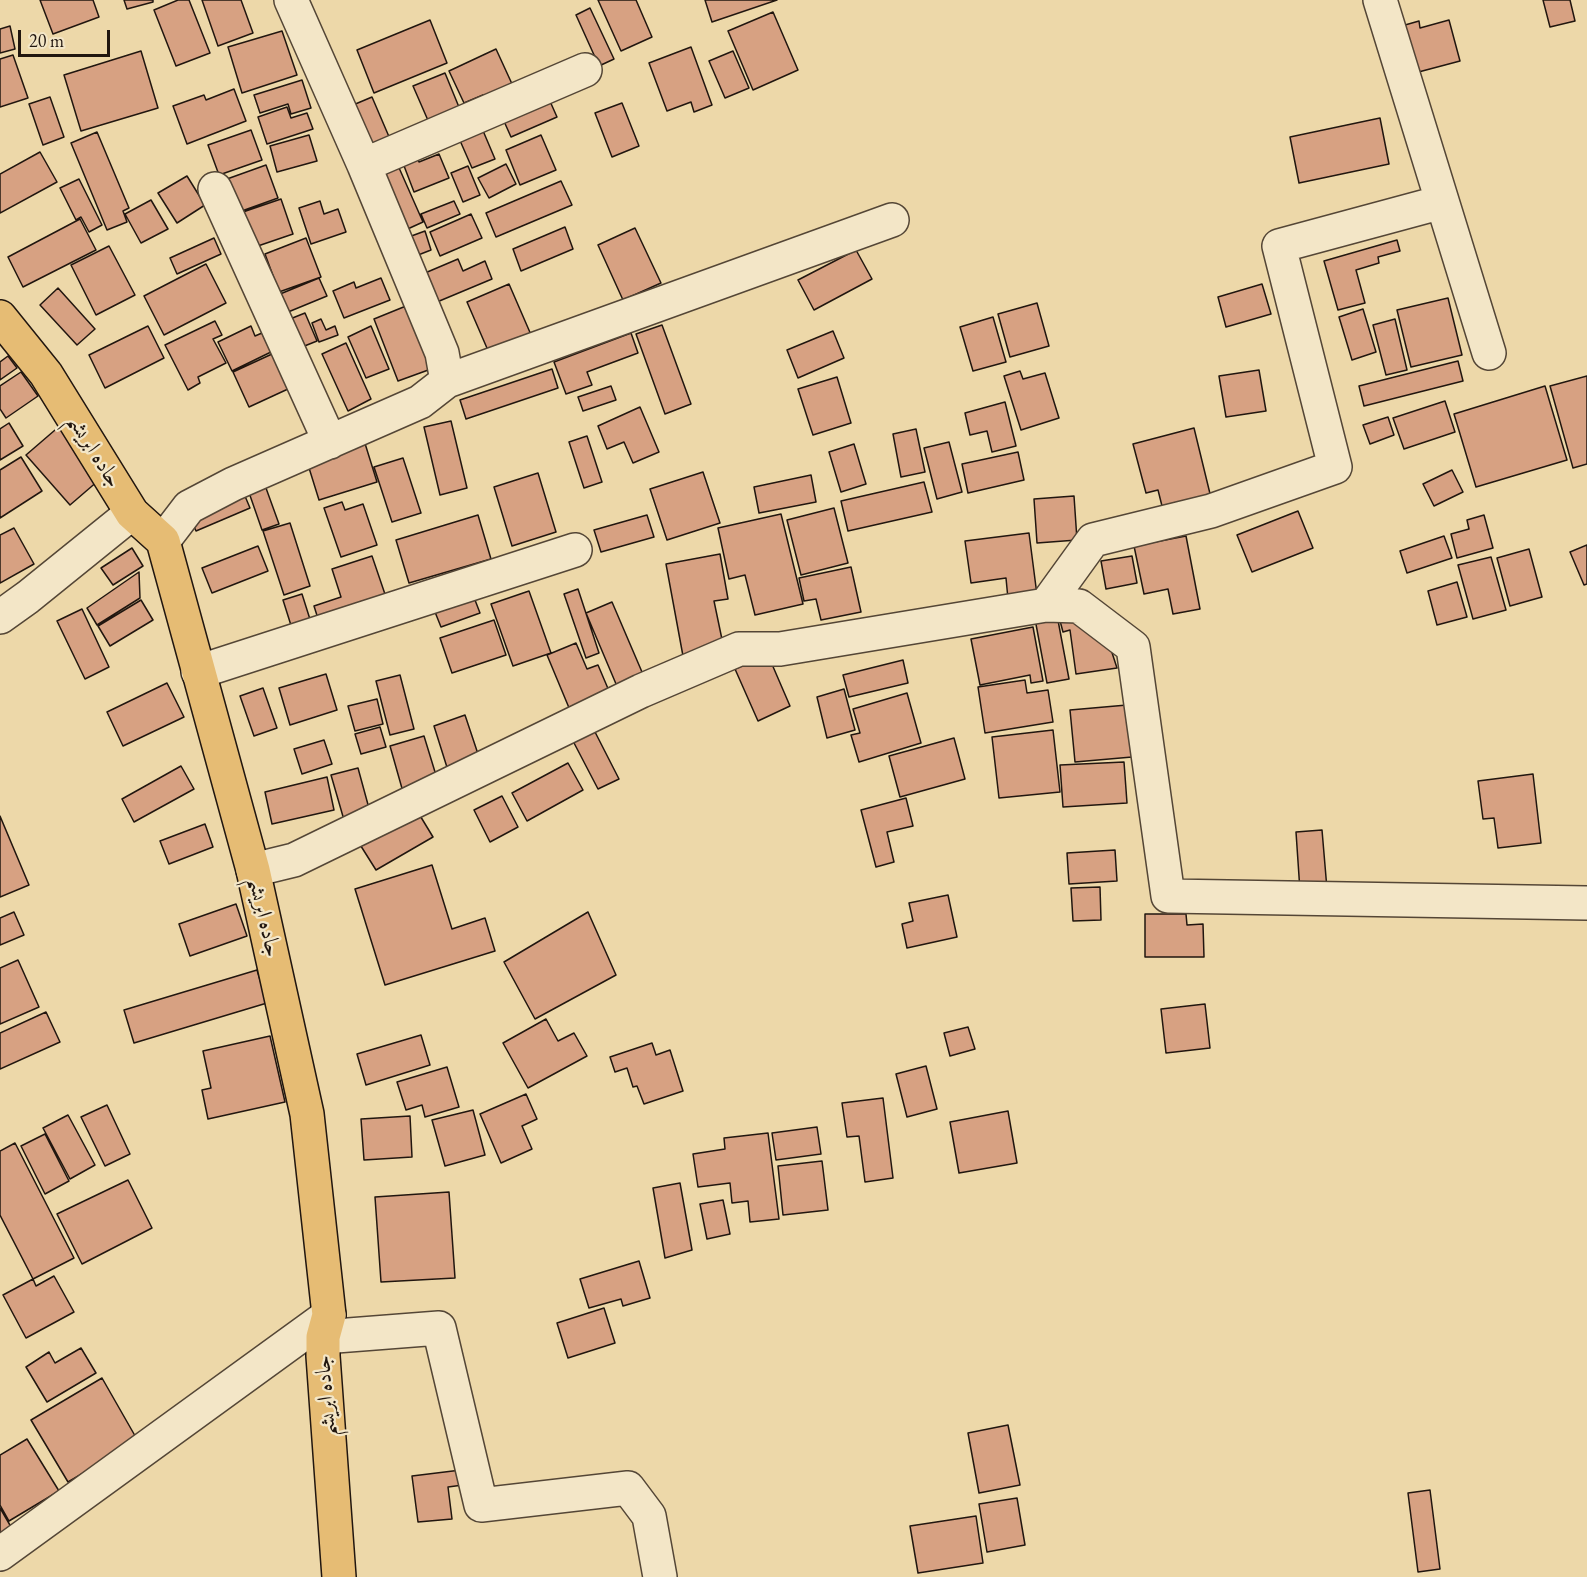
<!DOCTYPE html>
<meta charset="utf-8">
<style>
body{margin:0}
#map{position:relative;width:1587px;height:1577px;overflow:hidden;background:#edd8a9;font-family:"EB Garamond",serif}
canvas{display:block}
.scale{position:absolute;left:18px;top:30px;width:92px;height:27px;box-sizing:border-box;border:3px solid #21160f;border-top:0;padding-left:8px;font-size:18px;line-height:21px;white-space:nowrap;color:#21160f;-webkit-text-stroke:4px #f3e6c7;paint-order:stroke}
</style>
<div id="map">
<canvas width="1587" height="1577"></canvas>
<div class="scale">20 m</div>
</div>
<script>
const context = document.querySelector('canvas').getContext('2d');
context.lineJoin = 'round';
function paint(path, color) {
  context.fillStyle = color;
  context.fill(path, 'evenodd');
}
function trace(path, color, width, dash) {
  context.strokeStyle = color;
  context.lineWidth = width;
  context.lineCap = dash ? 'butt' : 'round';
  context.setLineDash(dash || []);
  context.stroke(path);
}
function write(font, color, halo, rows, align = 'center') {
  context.font = font + ' "EB Garamond",Amiri,serif';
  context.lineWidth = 4.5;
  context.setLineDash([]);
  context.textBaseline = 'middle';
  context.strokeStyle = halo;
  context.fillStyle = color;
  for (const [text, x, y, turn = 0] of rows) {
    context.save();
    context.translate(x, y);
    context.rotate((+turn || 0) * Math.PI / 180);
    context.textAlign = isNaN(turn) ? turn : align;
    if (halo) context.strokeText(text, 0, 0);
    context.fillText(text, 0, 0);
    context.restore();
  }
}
const building = new Path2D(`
 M40,0h53l6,17 -46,17z
 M124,0h29v2l-26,7z
 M178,0h11l21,53 -34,13 -22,-56z
 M202,0h39l12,33 -35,13z
 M598,0h38l16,37 -31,14z
 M705,0h72l-65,22z
 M1543,0h27l5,21 -25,6z
 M590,8l24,51 -15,7 -23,-51z
 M773,12l25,58 -45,20 -25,-59z
 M430,20l17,43 -73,30 -17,-43z
 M1449,20l11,41 -49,13 -13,-47 21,-6 1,7z
 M10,26l5,23 -15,4v-24z
 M282,31l15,44 -55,18 -14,-46z
 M691,47l21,58 -18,7 -3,-10 -24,9 -18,-48z
 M496,49l22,48 -28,13 -7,-15 -19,8 -15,-32z
 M141,51l17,57 -77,23 -17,-56z
 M733,51l16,37 -24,10 -16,-37z
 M13,55l15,43 -28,9v-48z
 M445,73l16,39 -31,13 -17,-39z
 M302,80l9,28 -20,6 -3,-10 -28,9 -6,-18z
 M234,89l12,32 -59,23 -14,-38 31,-11 2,5z
 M545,90l12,27 -46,20 -12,-27z
 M50,97l14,40 -21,8 -14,-41z
 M372,97l21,49 -18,8 -22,-49z
 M622,103l17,43 -27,11 -17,-44z
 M287,107l4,11 16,-5 6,16 -46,15 -9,-27z
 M1380,118l9,46 -90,19 -9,-46z
 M481,126l14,33 -23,9 -14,-32z
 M251,130l11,30 -43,15 -11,-30z
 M97,132l32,76 -6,3 4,11 -20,8 -36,-87z
 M309,135l8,26 -40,11 -7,-26z
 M541,135l15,35 -36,15 -14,-35z
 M40,152l17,30 -57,31v-39z
 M415,152l4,10 20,-8 10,24 -35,14 -13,-34z
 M396,161l27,61 -22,10 -27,-61z
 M506,164l10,20 -27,14 -11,-20z
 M266,165l12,33 -39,14 -12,-33z
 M468,166l12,29 -17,7 -12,-29z
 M187,176l18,29 -28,18 -19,-30z
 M79,179l23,46 -13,7 -8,-15 -5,3 -16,-32z
 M561,181l11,24 -76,32 -10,-24z
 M281,199l12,35 -41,14 -12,-35z
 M151,200l17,29 -27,14 -16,-29z
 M320,201l4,13 14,-5 8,23 -35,12 -12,-36z
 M454,201l6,13 -33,14 -6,-14z
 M471,214l11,24 -42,18 -10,-24z
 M80,219l16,31 -73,37 -15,-30z
 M565,227l8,22 -52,22 -8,-22z
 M635,228l26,55 -38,17 -25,-55z
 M425,231l6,19 -18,7 -7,-19z
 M214,238l7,16 -44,20 -7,-16z
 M306,238l15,39 -42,15 -14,-38z
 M1397,240l3,11 -22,6 1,6 -23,7 9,33 -27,7 -14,-49z
 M109,246l26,49 -39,20 -25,-50z
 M856,250l16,29 -58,31 -16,-30z
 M458,259l5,12 22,-10 7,18 -55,23 -12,-29z
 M206,264l20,39 -62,32 -20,-39z
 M319,278l8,18 -51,21 -8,-18z
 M381,278l9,22 -46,18 -11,-27 21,-9 2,6z
 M509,284l26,60 -42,18 -26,-60z
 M1262,284l9,30 -45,13 -8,-30z
 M58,288l37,41 -18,16 -37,-40z
 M1448,298l14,57 -51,12 -14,-57z
 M1037,303l12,43 -39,11 -12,-43z
 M406,306l25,63 -33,12 -24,-62z
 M1363,309l13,43 -24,8 -13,-43z
 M305,313l12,28 -15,6 -12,-28z
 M993,317l13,45 -33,9 -13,-44z
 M321,319l5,11 9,-4 3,9 -19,7 -7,-19z
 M1395,319l12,51 -21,5 -13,-50z
 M215,321l7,14 -9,4 13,24 -28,14 2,6 -12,7 -23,-45z
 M662,325l29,79 -26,10 -29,-80z
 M148,326l16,32 -59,30 -16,-33z
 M251,326l4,10 7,-3 9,19 -39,19 -14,-29z
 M371,326l18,43 -23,9 -18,-41z
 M833,331l11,27 -46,20 -11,-28z
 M631,333l7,20 -51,19 5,13 -26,9 -12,-32z
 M346,343l25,56 -23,12 -26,-57z
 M272,354l16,35 -39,18 -16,-35z
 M8,356l9,12 -17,12v-18z
 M1458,361l5,20 -99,25 -5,-20z
 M552,369l6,19 -92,31 -6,-19z
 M1259,370l7,41 -40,6 -7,-41z
 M1020,371l3,8 22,-6 14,45 -38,12 -17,-54z
 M21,372l17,24 -32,22 -6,-9v-23z
 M1587,376v88l-14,4 -23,-82z
 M837,377l14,46 -38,12 -15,-46z
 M611,386l5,14 -33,11 -5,-14z
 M1545,386l22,74 -91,27 -22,-73z
 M1445,401l10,31 -51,17 -11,-31z
 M1005,402l11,44 -24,6 -5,-21 -17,4 -5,-22z
 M640,407l19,45 -26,11 -9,-21 -17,7 -9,-23z
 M1388,417l6,18 -24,9 -7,-19z
 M451,421l16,67 -27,7 -16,-68z
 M9,423l14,23 -23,14v-31z
 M62,424l44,50 -36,31 -44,-50z
 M1194,428l19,78 -48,12 -7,-28 -12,3 -13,-49z
 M916,429l9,43 -24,5 -8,-43z
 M587,436l15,46 -18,6 -15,-46z
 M363,437l14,45 -58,18 -14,-45z
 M949,442l13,50 -25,7 -13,-51z
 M854,444l12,40 -25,8 -12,-40z
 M1018,452l6,28 -56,13 -6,-29z
 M21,457l21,34 -42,27v-48z
 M403,458l18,55 -29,9 -18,-55z
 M1452,470l11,22 -29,14 -11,-22z
 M703,472l17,51 -53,17 -17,-51z
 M538,473l18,59 -44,14 -18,-59z
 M811,475l5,27 -57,11 -5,-26z
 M262,477l17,47 -17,6 -16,-46z
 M924,482l8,30 -84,19 -7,-30z
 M242,489l8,19 -54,23 -8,-18z
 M1074,496l3,44 -40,3 -3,-44z
 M342,502l3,8 18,-6 14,41 -36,12 -17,-49z
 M834,508l14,55 -47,12 -14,-55z
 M1298,511l15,37 -61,24 -15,-37z
 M781,514l22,90 -48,11 -10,-40 -16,4 -11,-51z
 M478,515l13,44 -82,24 -13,-43z
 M647,515l7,22 -53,15 -7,-22z
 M1484,515l9,33 -36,10 -6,-24 18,-5 -2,-9z
 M290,523l20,63 -26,9 -21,-64z
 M14,528l20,36 -34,19v-48z
 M1029,533l8,62 -29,4 -2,-21 -35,5 -6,-42z
 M1186,536l14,73 -27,5 -5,-25 -24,5 -10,-48z
 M1444,536l8,22 -45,15 -7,-22z
 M1587,545v39l-3,1 -14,-33z
 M258,546l10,25 -56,22 -10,-25z
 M132,548l11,18 -30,19 -12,-17z
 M1529,549l13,48 -32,9 -13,-48z
 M720,554l8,45 -14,2 10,48 -41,7 -17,-92z
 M372,556l16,47 -68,22 -6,-19 27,-9 -9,-28z
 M1132,556l5,27 -31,6 -5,-28z
 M1491,557l15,53 -33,9 -15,-54z
 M851,567l10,45 -40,8 -5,-21 -12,2 -5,-23z
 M139,572l1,26 -43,27 -10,-17z
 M1457,582l10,35 -30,8 -9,-34z
 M470,587l10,26 -39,14 -10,-25z
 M578,589l21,64 -13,5 -22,-64z
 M529,591l22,62 -38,13 -22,-62z
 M302,594l12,38 -19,6 -12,-38z
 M141,600l12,20 -43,26 -12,-20z
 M612,602l33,77 -26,12 -33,-78z
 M82,609l27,58 -24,12 -28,-58z
 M1057,615l12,64 -22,4 -12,-64z
 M1059,617l45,11 13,40 -41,6 -6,-44 -7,2z
 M494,620l12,35 -54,18 -12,-35z
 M1033,627l10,54 -12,2 -1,-8 -50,10 -9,-46z
 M576,643l11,26 11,-4 14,33 -40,17 -25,-60z
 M768,655l22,51 -32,15 -23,-52z
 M903,660l5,23 -59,14 -6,-22z
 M326,674l11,36 -47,15 -11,-37z
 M400,675l14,54 -24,6 -14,-54z
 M1025,680l2,13 21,-3 5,32 -68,11 -7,-46z
 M167,683l17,34 -61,29 -16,-34z
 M263,688l14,40 -23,8 -14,-40z
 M844,689l11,41 -28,8 -10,-41z
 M907,693l14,50 -62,19 -8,-27 9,-2 -7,-24z
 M377,699l6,25 -28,7 -7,-25z
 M1127,705l5,52 -57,5 -5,-52z
 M465,715l17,51 -31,14 -17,-54z
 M380,727l6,20 -25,7 -6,-20z
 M594,730l25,49 -21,10 -25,-48z
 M1053,730l7,62 -61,6 -7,-61z
 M424,736l15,49 -34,14 -15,-53z
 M954,738l11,41 -65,18 -11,-41z
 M324,740l8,24 -30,10 -8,-25z
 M1124,762l3,41 -64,4 -3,-42z
 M568,763l15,27 -56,31 -15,-28z
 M181,766l13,23 -60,33 -12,-23z
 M358,768l12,44 -26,8 -13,-45z
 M1533,774l8,69 -43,5 -4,-30 -11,1 -5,-38z
 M327,777l7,33 -62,14 -7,-32z
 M502,796l16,31 -28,15 -16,-32z
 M906,798l7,28 -26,6 7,30 -18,5 -15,-57z
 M416,809l17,28 -57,33 -17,-27z
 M0,816l29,69 -29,12z
 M205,824l8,23 -44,17 -9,-23z
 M1322,830l5,59 -27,2 -4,-59z
 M1115,850l2,31 -48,3 -2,-31z
 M432,865l20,64 33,-11 10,33 -110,34 -30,-96z
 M1100,887l1,33 -28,1 -2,-33z
 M948,895l9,42 -50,11 -5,-24 11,-3 -4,-18z
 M236,904l11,32 -57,20 -11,-32z
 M14,912l10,23 -24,10v-27z
 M588,912l28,63 -81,44 -31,-57z
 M1145,914h41l1,11 16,-1 1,33h-59z
 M18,960l21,47 -39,17v-56z
 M257,970l10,33 -133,40 -10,-33z
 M1205,1004l5,44 -44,5 -5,-44z
 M46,1012l14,30 -60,27v-36z
 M546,1019l12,22 16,-8 13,23 -59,32 -25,-45z
 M968,1027l7,22 -25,7 -6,-23z
 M421,1035l9,30 -64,20 -9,-31z
 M270,1036l15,66 -77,17 -6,-29 9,-2 -8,-37z
 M652,1043l4,12 14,-5 13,41 -39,13 -7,-18 -4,1 -6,-19 -12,4 -5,-15z
 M926,1066l11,43 -30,8 -11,-43z
 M447,1067l12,40 -34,10 -3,-12 -16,5 -9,-28z
 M526,1094l11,25 -15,7 10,23 -31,14 -21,-49z
 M883,1098l10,80 -28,4 -6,-46 -12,1 -5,-34z
 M107,1105l23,49 -25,12 -24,-49z
 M473,1110l12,45 -40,11 -13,-46z
 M1008,1111l9,52 -58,10 -9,-51z
 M68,1115l27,50 -25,14 -27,-51z
 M410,1116l2,41 -48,3 -3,-41z
 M817,1127l4,27 -45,6 -4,-27z
 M768,1133l11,86 -29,3 -2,-21 -16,2 -2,-20 -32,4 -5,-33 32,-5 -1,-11z
 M45,1134l24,47 -24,13 -24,-48z
 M15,1143l59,115 -41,21 -33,-64v-64z
 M822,1161l6,49 -45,5 -5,-49z
 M128,1180l24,48 -70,36 -25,-50z
 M680,1183l12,67 -27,8 -12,-70z
 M449,1192l6,86 -74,4 -6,-85z
 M723,1200l7,34 -23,5 -7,-35z
 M639,1261l11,37 -27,8 -2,-7 -32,9 -9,-29z
 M54,1276l20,36 -48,26 -23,-43 30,-16 3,7z
 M604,1308l11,35 -47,15 -11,-35z
 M81,1348l15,25 -49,29 -21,-35 23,-15 6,11z
 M102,1378l36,63 -70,41 -37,-62z
 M1008,1425l12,60 -41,8 -11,-60z
 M27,1439l32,52 -50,30 -9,-16v-50z
 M461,1470l2,15 -15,2 4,32 -34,3 -6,-46z
 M1430,1490l10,79 -22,3 -10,-79z
 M1017,1498l8,47 -38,7 -8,-48z
 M0,1508l14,24 -14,8z
 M976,1516l7,47 -65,10 -8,-47z`);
const minor = new Path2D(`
 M1380,0l109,353
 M364,165l221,-95
 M215,189l115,253
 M447,381l445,-161
 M163,541l26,-34 44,-23 187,-82 27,-21 -5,-28 -78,-188 -73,-165
 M1046,605l47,-65 118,-29 124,-44 -56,-221 163,-44
 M0,617l28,-20 104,-84
 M198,672l377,-122
 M253,870l41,-10 347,-169 98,-42h41l266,-44 33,1 54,41 35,249 419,7
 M323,1337l116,-9 42,177 147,-17 21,28 11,61
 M0,1554l329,-239`);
const major = new Path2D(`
 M0,317l46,57 86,139 31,28 90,329 54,244 22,201 -6,22v19l16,221`);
const streetNames = [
 ["جاده ابریشم",94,451,58],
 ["جاده ابریشم",264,917,77],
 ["جاده ابریشم",326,1396,-94]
];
paint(building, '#d7a182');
trace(building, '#21160f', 1.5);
trace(minor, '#544636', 36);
trace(major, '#21160f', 36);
trace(minor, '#f3e6c7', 33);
trace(major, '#e6bc74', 33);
write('22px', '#21160f', '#f3e6c7', streetNames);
</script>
